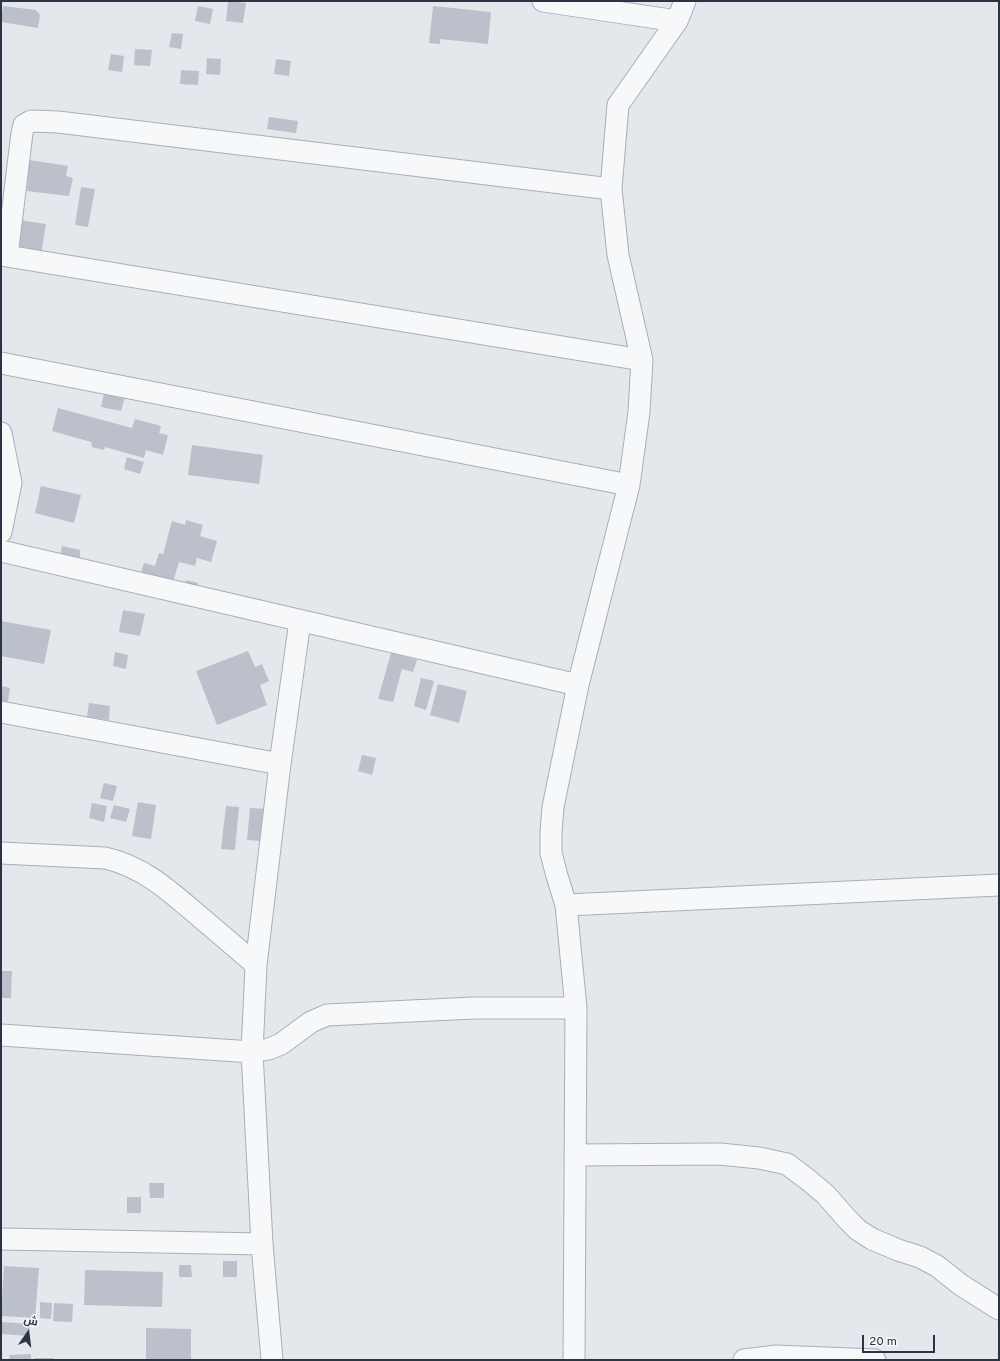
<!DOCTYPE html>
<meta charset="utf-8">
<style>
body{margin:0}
#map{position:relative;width:1000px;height:1361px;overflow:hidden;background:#e4e7ec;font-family:Overpass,Cairo,sans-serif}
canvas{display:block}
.frame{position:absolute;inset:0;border:2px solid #2b3445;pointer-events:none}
.north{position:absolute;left:8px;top:1313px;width:40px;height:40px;-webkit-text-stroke:3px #f4f6f9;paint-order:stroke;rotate:14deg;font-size:11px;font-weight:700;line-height:16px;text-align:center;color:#2b3445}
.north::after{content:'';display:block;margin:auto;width:14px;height:18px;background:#2b3445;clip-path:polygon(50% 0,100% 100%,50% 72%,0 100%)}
.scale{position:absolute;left:862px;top:1335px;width:73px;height:18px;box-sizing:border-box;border:2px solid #2b3445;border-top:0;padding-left:5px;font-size:12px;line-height:14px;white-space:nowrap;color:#2b3445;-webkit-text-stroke:3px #f4f6f9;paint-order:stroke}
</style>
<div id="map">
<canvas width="1000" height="1361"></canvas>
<div class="frame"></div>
<div class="north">ش</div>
<div class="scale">20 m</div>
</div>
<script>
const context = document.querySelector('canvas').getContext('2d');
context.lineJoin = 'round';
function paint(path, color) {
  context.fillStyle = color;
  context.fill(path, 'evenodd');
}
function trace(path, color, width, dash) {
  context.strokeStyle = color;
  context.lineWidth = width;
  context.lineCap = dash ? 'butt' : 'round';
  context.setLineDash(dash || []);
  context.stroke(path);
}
const building = new Path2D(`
 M228,1l18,2 -3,20 -17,-2z
 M3,6l33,4 4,5 -2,13 -37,-6z
 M198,6l15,3 -3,15 -15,-3z
 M433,6l58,6 -3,32 -48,-5v5l-11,-1z
 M172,33l11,1 -2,15 -12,-2z
 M135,49l17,1 -2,16 -16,-1z
 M111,54l13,2 -2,16 -14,-2z
 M207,58l14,1 -1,16 -14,-1z
 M276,59l15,2 -2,15 -15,-2z
 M181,70l18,1 -1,14 -18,-1z
 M269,117l29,4 -2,12 -29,-4z
 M29,160l39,6 -2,10 7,2 -4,18 -42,-5z
 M81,187l14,2 -7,38 -13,-2z
 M20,220l26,4 -5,31 -26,-5z
 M104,393l21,4 -4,14 -20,-4z
 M58,408l74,20 3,-9 26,7 -2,7 9,2 -5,20 -17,-5 -2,8 -39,-11 -1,3 -12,-3 -1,-5 -39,-11z
 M192,445l71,10 -4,29 -71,-9z
 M127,457l17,5 -4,12 -16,-5z
 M41,486l40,9 -7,28 -39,-10z
 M186,520l17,5 -3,11 17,5 -6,21 -14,-4 -2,8 -16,-4 -7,23 -32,-10 4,-12 11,3 4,-13 4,1 9,-33 13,4z
 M62,546l18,4v11l-20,-4z
 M186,580l12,3 -3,12 -12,-3z
 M123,610l22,4 -5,22 -21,-4z
 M1,621l50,9 -7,34 -43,-8z
 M248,651l7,16 7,-3 7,17 -9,4 7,20 -50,20 -21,-54z
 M115,652l13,3 -2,14 -13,-3z
 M391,653l26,7 -4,12 -11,-3 -9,33 -15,-3z
 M421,678l13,3 -8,29 -12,-4z
 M438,684l29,7 -8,32 -29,-8z
 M1,686l9,2 -3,20 -6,-1z
 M89,703l21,3 -1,14 -22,-3z
 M362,755l14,3 -4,17 -14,-4z
 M104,783l13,3 -4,15 -13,-3z
 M138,802l18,3 -5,34 -19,-3z
 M92,803l15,3 -3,16 -15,-4z
 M114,805l16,4 -4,13 -16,-4z
 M226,806l13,1 -4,43 -14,-1z
 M250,808l17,1 -6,32 -14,-1z
 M1,971h11l-1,27h-10z
 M149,1183h15v15h-14z
 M127,1197h14v16h-14z
 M223,1261h14v16h-14z
 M179,1265h12l1,12h-13z
 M4,1266l35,2 -4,50 -34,-2z
 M85,1270l78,2 -1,35 -78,-2z
 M40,1302l12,1 -1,16 -11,-1z
 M54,1303l19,1 -1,18 -19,-1z
 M1,1322l29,2 -1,12 -28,-2z
 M146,1328l45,1v31h-45z
 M31,1354v6h-21l-1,-5z
 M35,1358h18v2h-18z`);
const minor = new Path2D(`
 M543,1l134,20
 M1,255l641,105
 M7,256l15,-123 2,-8 7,-4 27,1 553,67
 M1,363l628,122
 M1,433l10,50 -10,49
 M1,551l577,134
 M1,712l279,52 -24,201 -4,87 10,192 10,116
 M280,764l20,-143
 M1,853l104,5c38,8 67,35 95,59 19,16 38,32 56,48
 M566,905l433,-20
 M1,1035l251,17 17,-3 12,-5 30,-22 16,-7 147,-7h102
 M575,1155l145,-1 39,4 28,6 20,15 18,15 23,26 10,10 14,9 26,11 22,7 17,9 24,19 38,24
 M1,1239l261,5
 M574,1360l2,-352 -10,-103 -9,-29 -6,-23v-21l2,-25 25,-122 51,-200 10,-73 3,-52 -24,-105 -7,-66 7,-84 59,-84 8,-20
 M744,1360l32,-4 99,4`);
paint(building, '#bbc0ca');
trace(minor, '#a9aeb7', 23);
trace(minor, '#f7f8fa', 21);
</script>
